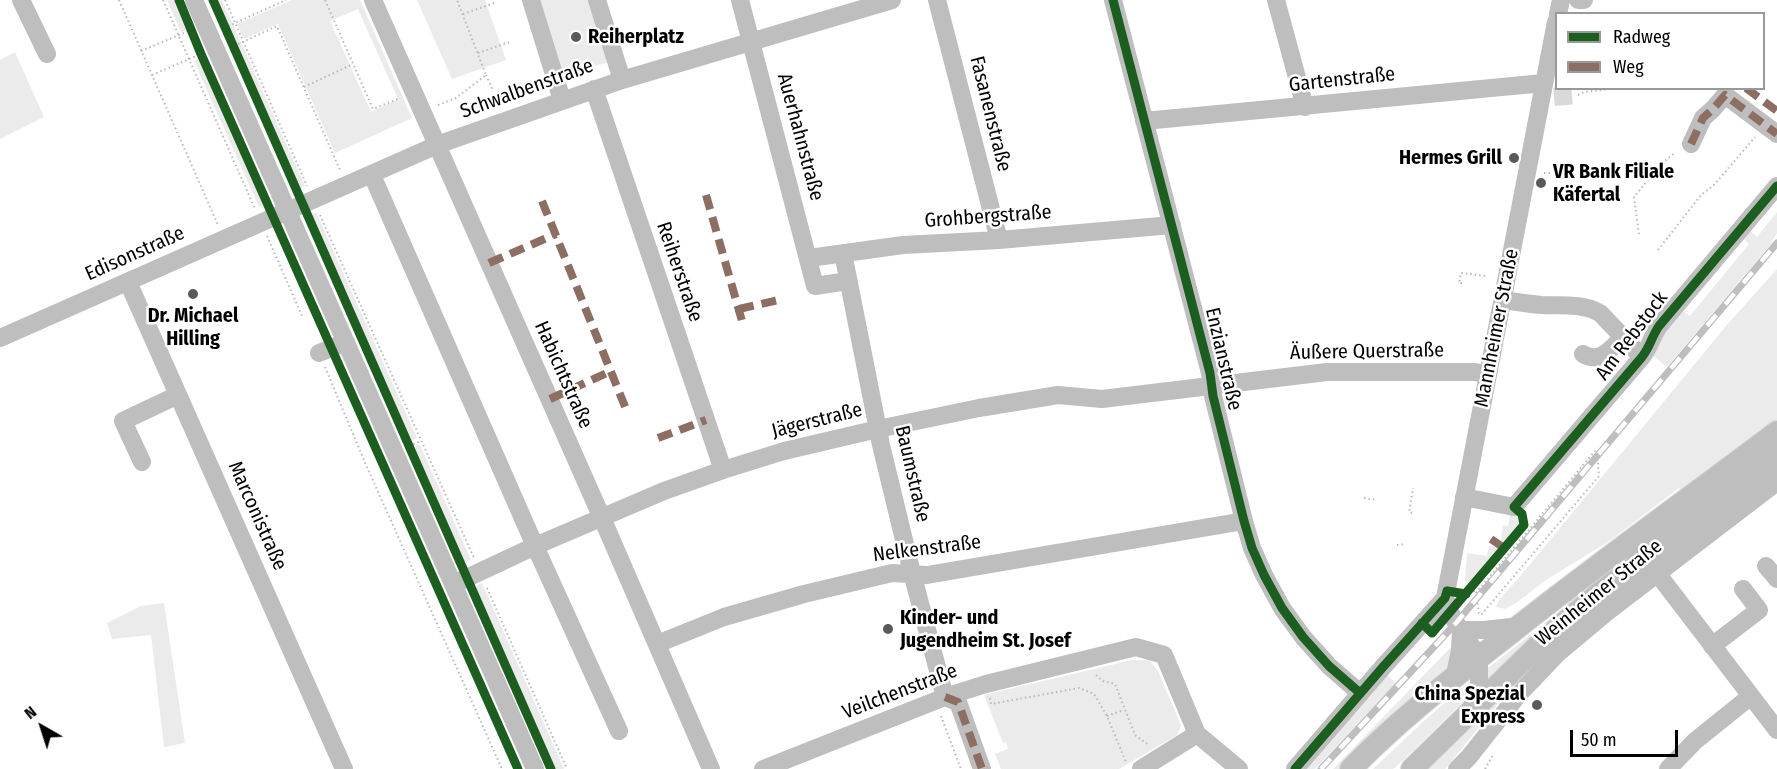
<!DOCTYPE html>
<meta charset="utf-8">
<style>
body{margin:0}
#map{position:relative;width:1777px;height:769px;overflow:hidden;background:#fff;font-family:"Fira Sans Condensed",sans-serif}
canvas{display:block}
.legend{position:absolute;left:1555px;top:12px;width:210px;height:78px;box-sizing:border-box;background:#fff;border:2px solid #999;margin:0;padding:8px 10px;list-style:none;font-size:18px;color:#000}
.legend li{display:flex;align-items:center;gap:12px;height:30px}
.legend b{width:30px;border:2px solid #999}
.north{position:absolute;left:12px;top:697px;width:60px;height:60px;-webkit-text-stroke:4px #fff;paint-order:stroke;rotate:321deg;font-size:16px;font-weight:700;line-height:24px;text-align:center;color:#000}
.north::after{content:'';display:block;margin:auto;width:21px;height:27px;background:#000;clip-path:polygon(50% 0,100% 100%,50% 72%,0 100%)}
.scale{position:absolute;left:1570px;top:730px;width:108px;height:27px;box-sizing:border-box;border:3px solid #000;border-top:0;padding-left:8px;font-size:18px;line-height:21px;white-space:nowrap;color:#000;-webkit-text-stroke:4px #fff;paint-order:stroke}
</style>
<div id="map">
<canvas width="1777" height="769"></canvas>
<ul class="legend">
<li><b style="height:8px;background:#1b5e20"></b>Radweg</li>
<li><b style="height:8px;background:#8d6e63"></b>Weg</li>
</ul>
<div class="north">N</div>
<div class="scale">50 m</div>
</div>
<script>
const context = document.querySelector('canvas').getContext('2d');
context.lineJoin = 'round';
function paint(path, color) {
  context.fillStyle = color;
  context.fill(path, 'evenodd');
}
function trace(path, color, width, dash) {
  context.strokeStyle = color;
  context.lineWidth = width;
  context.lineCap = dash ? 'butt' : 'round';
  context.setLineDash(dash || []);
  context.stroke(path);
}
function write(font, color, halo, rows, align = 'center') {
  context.font = font + ' "Fira Sans Condensed",sans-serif';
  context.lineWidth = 5;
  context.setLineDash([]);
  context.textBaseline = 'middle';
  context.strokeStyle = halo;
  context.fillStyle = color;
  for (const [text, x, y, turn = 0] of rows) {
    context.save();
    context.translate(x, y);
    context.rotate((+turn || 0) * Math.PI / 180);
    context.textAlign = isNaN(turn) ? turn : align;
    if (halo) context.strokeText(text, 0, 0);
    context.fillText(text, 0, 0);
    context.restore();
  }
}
const green = new Path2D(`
 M167,0h8l12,29 -6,3z
 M219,0h3l83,186 -6,3 -84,-187z
 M292,0h68l52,118 -77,35 -57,-129 -34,15 -7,-15zM358,9l40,90 -27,13 -41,-91z
 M417,0h68l21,60 -54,19z
 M540,0h48l20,62 -44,14z
 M15,52l29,65 -44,22v-79z
 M199,58l5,8 62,138 -7,3 -65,-146z
 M316,212l101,226 -7,4 -99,-226v-2z
 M1777,212v21l-7,12 -103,122 -14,-11 8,-21 21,-25 8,6 59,-72 -6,-6 6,-8 8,7z
 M1777,269v152l-95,71 -3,-4 -71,54 -62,38 -30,23 -11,6 -9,-2 3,-7 24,-27 203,-247z
 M420,445l51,115 -7,3 -51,-115z
 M1510,515l9,1 1,7 -49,58 -4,2 -2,-2 2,-28 20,3 2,-10 6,1 6,-7 2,-15 5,1z
 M1649,539l-163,143 2,-14 96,-76 16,-15z
 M482,583l82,186h-10l-79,-178 2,-6z
 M164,603l21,140 -21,4 -13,-112 -39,4 -5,-16 34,-17z
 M1454,644l-5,24 -106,101h-10z
 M1132,660h17l9,11 23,54 -4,10 -58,34h-118l-6,-15 13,-5 -2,-7 -3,1 -19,-48z
 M1386,674l10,9 -81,86h-9z
 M1470,681l4,2 -5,13 -69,67 -7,6h-20l52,-49z
 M1506,691l2,1 -63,77h-20z`);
const minorTunnel = new Path2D(`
 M1554,97l24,-2`);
const path = new Path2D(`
 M119,0l99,225
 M163,0l92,209
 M225,0l82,186
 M325,0l48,109 27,-11
 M463,14l34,-12
 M224,28l62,-28
 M234,46l43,-20 63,144
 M141,51l50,-21
 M478,53l32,-11
 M152,75l49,-21
 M486,75l7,15
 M304,87l49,-23
 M1578,95l6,-3 35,-4
 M438,105l18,-7 30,-23 -29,-75
 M1544,173h30
 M320,215l154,343
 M1639,234l-5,-37 27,-33 15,-12
 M267,236l36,82
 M1658,250l43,-55 13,-10 41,-48
 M1462,283h-3l2,-10 25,3
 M325,367l41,98 136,304
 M409,446l12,-5
 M1364,498l13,2
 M1412,513l-3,-1 4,-24
 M1397,545l8,-1
 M487,588l80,181
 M1470,588l6,5 3,20 2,2 118,-139 -2,-23 -2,-2
 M1476,593l119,-142
 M1462,598l62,-73 -1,-4
 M1096,675l7,6 12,3 20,51 14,10
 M990,698l1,6 88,-16 15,6 13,22 19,46
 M941,716l20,53
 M1107,716l17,-6
 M1485,769l9,-16`);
const minor = new Path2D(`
 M21,0l26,54
 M194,0l341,769
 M373,0l229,518 109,251
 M531,0l31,100
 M597,0l25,80
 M740,0l75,286 33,-5
 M937,0l62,240
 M1113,0l97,373 3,23 31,125 8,27 12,27 18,33 21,29 26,29 31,27
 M1276,0l29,107
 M1578,0h6
 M1558,14l3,-14
 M594,89l129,381
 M1144,121l400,-38
 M1691,144l12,-26 10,-9 12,-14 52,39
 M372,175l163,371 84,185
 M843,253l38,192 31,128 33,124 13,5 24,67
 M809,258l94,-13 96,-5 173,-15
 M128,282l216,487
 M1503,300c13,2 26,4 39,5 19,1 40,-2 58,8l42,44
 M0,338l437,-193 185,-65 270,-80
 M319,353l27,-11
 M1583,354c17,10 28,-5 39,-16
 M142,462l-19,-41 55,-26
 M1464,497l50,10 128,-150c8,-10 10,-21 17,-31l118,-140
 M1766,566l11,13
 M1657,573l120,157
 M454,584l81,-38 129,-55 59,-21 61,-19 94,-22 101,-21 79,-13 44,4 225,-27h148l13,3
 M1461,630h23l36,-4
 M657,644l67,-27 80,-23 88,-21 35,2 317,-54
 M1712,646l47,-36 -16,-21
 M1455,675l5,-25 1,-20
 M1471,710l8,-25v-28l-23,-34 -6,-11 -5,-14 111,-576
 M763,769l182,-72 41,-13 150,-37 28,8 33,79 42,35
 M1141,769l56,-35
 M1295,769l88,-102 62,-69
 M1457,769l12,-12 50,-63 39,-41 49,-41 170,-130
 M1668,769l27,-28 56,-45`);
const major = new Path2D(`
 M1351,769c51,-53 110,-97 167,-142 85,-67 173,-130 259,-195
 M1412,769l131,-128 54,-46 42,-32`);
const highway = new Path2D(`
 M1639,563l138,-104`);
const rail = new Path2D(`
 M1321,769l135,-146 321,-380`);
const quiet = new Path2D(`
 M1746,88l31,23
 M1691,144l12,-26 10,-9 12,-14 52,39
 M706,195l36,126
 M542,201l86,213
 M489,263l67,-29
 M739,309l44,-10
 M550,399l61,-28
 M658,438l48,-18
 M1491,539l13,9
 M945,697l13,5 24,67`);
const cycleway = new Path2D(`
 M179,0l22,54 317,715
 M213,0l338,769
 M1113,0l97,373 3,23 31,125 8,27 12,27 18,33 21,29 26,29 31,27
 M1422,623l10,10 92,-108 -2,-11 -8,-7 128,-150c8,-10 10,-21 17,-31l118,-140
 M1295,769l88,-102 62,-69 2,-7 19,3`);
const markers = [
 [576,37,6,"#595959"],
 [1514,158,6,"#595959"],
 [1541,183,6,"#595959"],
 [193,294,6,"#595959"],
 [888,629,6,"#595959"],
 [1537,705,6,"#595959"]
];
const poiNames = [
 ["Reiherplatz",588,37],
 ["Hermes Grill",1502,158,"right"],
 ["VR Bank Filiale",1553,172],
 ["Käfertal",1553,195],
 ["Dr. Michael",193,316,"center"],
 ["Hilling",193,339,"center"],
 ["Kinder- und",900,618],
 ["Jugendheim St. Josef",900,641],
 ["China Spezial",1525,694,"right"],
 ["Express",1525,717,"right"]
];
const streetNames = [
 ["Gartenstraße",1342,80,-6],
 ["Schwalbenstraße",527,89,-20],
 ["Fasanenstraße",990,114,76],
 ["Auerhahnstraße",800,137,75],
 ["Grohbergstraße",988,217,-4],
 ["Edisonstraße",135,254,-24],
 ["Reiherstraße",679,272,71],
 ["Mannheimer Straße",1497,328,-79],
 ["Am Rebstock",1632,336,-53],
 ["Äußere Querstraße",1367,352,-1],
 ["Enzianstraße",1223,359,77],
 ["Habichtstraße",563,375,66],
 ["Jägerstraße",817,421,-14],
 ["Baumstraße",912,474,77],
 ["Marconistraße",257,516,66],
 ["Nelkenstraße",927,549,-7],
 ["Weinheimer Straße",1599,593,-39],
 ["Veilchenstraße",900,692,-21]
];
paint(green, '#ebebeb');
trace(minorTunnel, '#d9d9d9', 18, [18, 9]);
trace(major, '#dbdbdb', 24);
trace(highway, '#dbdbdb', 27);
trace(path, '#b9b9b9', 2, [1.5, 3]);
trace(minor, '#bebebe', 18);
trace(major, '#bebebe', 22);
trace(highway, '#bebebe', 26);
trace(rail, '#bebebe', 7);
trace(rail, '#fff', 4.5, [14]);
trace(quiet, '#8d6e63', 8, [15, 8]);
trace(cycleway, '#1b5e20', 9);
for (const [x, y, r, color] of markers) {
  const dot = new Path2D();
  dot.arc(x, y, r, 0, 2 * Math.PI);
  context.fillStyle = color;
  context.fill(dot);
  trace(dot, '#fff', 2);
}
write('bold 20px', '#000', '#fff', poiNames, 'left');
write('20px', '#000', '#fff', streetNames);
</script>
